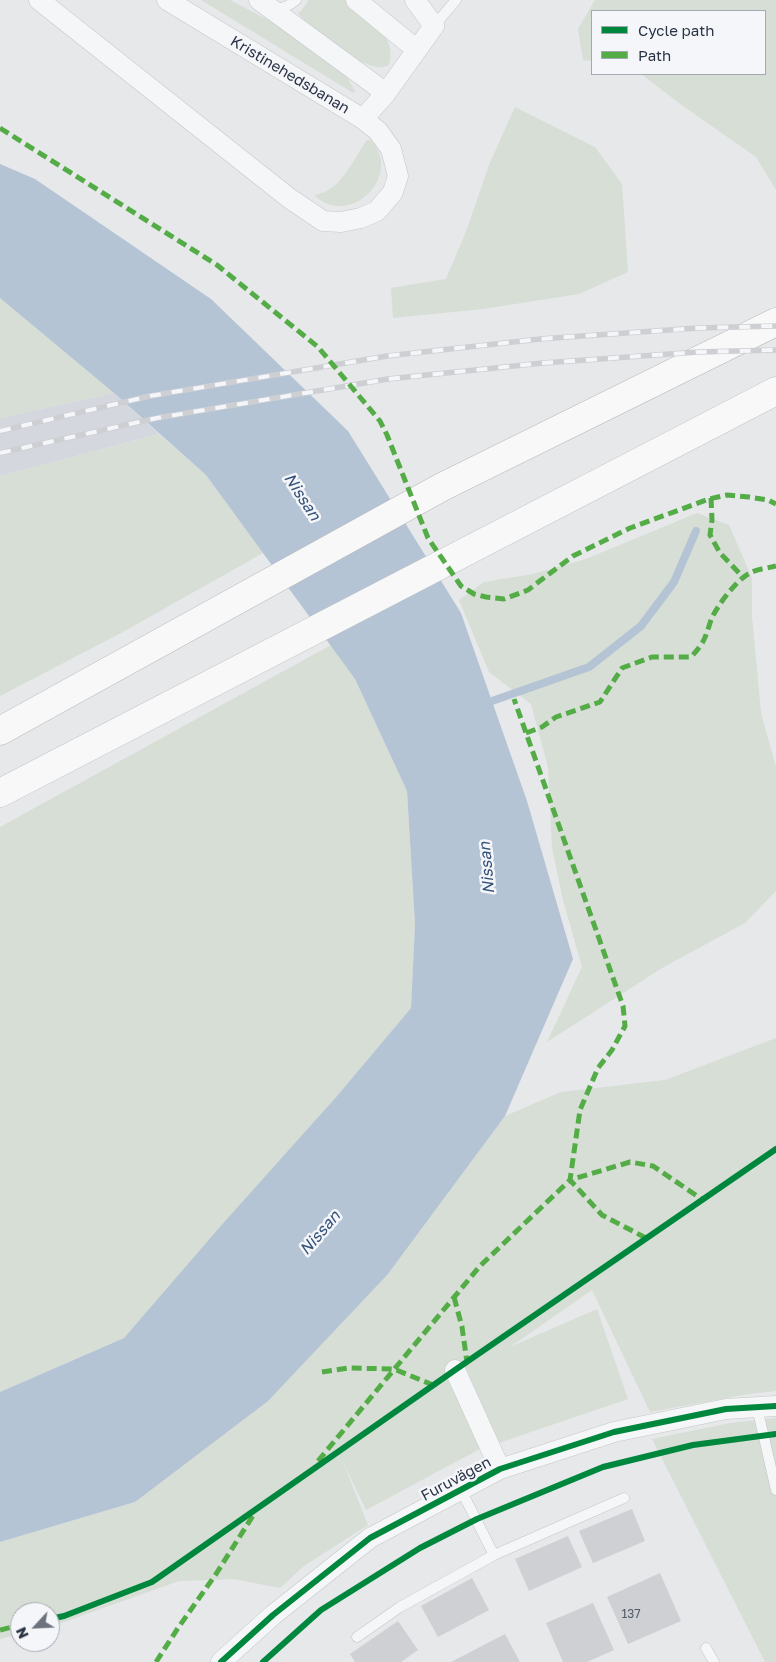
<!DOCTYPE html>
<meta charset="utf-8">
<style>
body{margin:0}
#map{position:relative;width:776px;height:1662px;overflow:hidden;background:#e6e8ea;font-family:"Golos Text",sans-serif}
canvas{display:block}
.legend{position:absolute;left:591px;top:10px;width:175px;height:65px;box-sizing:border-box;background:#f4f6f9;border:1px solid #a4a8b1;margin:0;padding:6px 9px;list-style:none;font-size:15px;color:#2b3445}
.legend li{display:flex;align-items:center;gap:10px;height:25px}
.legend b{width:25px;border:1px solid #a4a8b1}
.north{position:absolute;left:10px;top:1602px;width:50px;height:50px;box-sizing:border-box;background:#f4f6f9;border:1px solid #a4a8b1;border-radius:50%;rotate:245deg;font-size:14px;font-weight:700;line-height:20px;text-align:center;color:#2b3445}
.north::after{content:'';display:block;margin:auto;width:18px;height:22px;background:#6c737f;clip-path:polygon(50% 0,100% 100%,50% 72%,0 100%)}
</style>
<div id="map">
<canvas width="776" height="1662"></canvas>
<ul class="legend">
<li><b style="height:6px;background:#00873e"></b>Cycle path</li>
<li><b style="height:6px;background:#54ac47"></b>Path</li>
</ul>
<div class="north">N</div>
</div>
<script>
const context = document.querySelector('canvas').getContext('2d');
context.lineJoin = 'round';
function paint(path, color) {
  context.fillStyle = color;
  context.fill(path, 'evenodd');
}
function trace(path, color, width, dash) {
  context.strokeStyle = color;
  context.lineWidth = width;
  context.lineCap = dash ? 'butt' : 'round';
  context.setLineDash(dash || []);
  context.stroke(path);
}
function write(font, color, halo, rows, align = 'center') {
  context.font = font + ' "Golos Text",sans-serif';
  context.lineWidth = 5;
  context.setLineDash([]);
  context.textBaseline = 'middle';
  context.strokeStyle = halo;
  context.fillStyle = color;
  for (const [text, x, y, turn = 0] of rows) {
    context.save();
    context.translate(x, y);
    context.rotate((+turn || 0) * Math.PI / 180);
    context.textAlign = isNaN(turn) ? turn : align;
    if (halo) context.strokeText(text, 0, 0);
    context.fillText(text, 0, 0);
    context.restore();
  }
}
const built = new Path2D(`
 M114,393l45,41 -159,42v-58z`);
const green = new Path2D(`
 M201,0h29l46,24 71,53 8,14 -2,2 -3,-2z
 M309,0h44c18,19 44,36 36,65 -6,4 -15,2 -22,-1 -12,-4 -63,-41 -69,-51l3,-2z
 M595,0h181v190l-20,-33 -73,-51 -42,-32h124v-63h-173v50l-9,-1 -5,-31z
 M515,107l80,40 27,37 6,88 -49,22 -96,15 -90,9 -2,-30 55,-9 21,-50 22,-64z
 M367,140h3c35,34 -20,90 -56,55 27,-3 39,-36 53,-55z
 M0,298l114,95 -114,25z
 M159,434l47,41 57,78 -142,80 -121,63v-220z
 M697,513l32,12 23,53v38l9,97 15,54v124l-31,32 -83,45 -115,74 35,-75 -19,-67 -11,-52 -4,-81 -17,-63 -42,-32 -30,-72 25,-18 49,-8 53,-15z
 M331,645l24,34 52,112 8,133 -4,84 -74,88 -213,242 -124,54v-565z
 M776,1038v353l-27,3 -99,18 -58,-122 -82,57 87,-38 31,90 -150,51 -112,60 -23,-48 25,63 -64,41 -24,22 -46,-9 -55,2 -129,46v-15h-30v22l-20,5v-97l135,-40 253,-228 117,-158 56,-24 104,-12z
 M776,1418v244h-11l-113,-223 78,-16z`);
const water = new Path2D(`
 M0,164l35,15 176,120 137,132 113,182 66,188 46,158 -68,157 -117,158 -120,127 -133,101 -135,40v-150l124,-54 95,-110 118,-132 74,-88 4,-84 -8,-133 -52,-112 -149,-204 -92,-82 -114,-95z`);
const stream = new Path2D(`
 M492,701l97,-34 52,-41 33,-44 22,-51`);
const building = new Path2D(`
 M632,1509l13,32 -52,22 -14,-32z
 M568,1536l14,31 -53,24 -14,-32z
 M660,1573l21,48 -53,23 -21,-47z
 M472,1578l17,32 -51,27 -17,-31z
 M593,1603l21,47 -27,12h-24l-17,-39z
 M398,1621l20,29 -17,12h-46l-5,-8z
 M505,1634l15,28h-69z`);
const lane = new Path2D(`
 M274,8c8,2 16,-3 22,-8
 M434,26l22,-26
 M757,1407l19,83
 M461,1490l33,65
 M357,1637l43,-30 94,-52 130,-57
 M706,1648l8,14`);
const street = new Path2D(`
 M39,0l250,198 34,23 18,1 20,-4 16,-7 16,-19 5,-16 -7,-27 -13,-18 -15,-12
 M167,0l196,119 23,-26 48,-67 -19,-26
 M259,0l127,93
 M356,0l61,50
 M455,1370l45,99
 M221,1662l52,-47 97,-77 130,-69 114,-37 112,-23 50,-3`);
const highway = new Path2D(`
 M0,731l442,-244 334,-165
 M0,793l776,-402`);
const rail = new Path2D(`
 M0,431l150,-35 237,-40 153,-17 157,-11 79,-2
 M0,453l157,-35 231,-39 155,-16 155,-11 78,-2`);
const quiet = new Path2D(`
 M0,128l217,137 101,82 62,74 7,14 41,103 33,48 13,8 12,3 18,2 24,-9 45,-34 57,-28 79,-29 18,-4 22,2 19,3 8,4
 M711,498l1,22 -2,15 10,18 23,24
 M526,733l16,-6 14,-10 44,-15 22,-34 30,-11h39c14,-15 14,-19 20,-37 5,-13 26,-41 39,-47 7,-4 18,-5 26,-7
 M646,1238l-44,-23 -32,-35 60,-18 23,4 50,34
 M454,1297l8,30 5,35
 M322,1372l26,-4 46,1 39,16
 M318,1461l162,-195 90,-86 10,-70 18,-42 14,-18 13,-24 -2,-20 -109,-307
 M0,1630l20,-5
 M156,1662l22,-34 38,-54 38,-60`);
const cycleway = new Path2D(`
 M50,1619l14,-3 88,-34 303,-212 321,-221
 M221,1662l52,-47 97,-77 130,-69 114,-37 112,-23 50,-3
 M263,1662l58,-52 99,-62 57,-29 126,-52 90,-22 83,-11`);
const numberNames = [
 ["137",631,1614]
];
const streetNames = [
 ["Kristinehedsbanan",290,75,31],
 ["Furuvägen",456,1479,-28]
];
const waterNames = [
 ["Nissan",302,497,57],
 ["Nissan",487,868,-95],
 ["Nissan",320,1233,-49]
];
paint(built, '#d4d7dd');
paint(green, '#d6ded6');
paint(water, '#b4c4d5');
trace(stream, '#b4c4d5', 8);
paint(building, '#ced0d3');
trace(lane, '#c4c6c8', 11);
trace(street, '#c4c6c8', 21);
trace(highway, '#b8bbbf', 29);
trace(lane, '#f5f6f7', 10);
trace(street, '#f5f6f7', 20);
trace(highway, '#f8f8f8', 28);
trace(rail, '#cecfd2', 5.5);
trace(rail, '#f4f6f9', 4, [11]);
trace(quiet, '#54ac47', 5, [10, 5]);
trace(cycleway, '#00873e', 6);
write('12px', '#545c69', null, numberNames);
write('15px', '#2b3445', '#f4f6f9', streetNames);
write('italic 16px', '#34527a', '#f4f6f9', waterNames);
</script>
